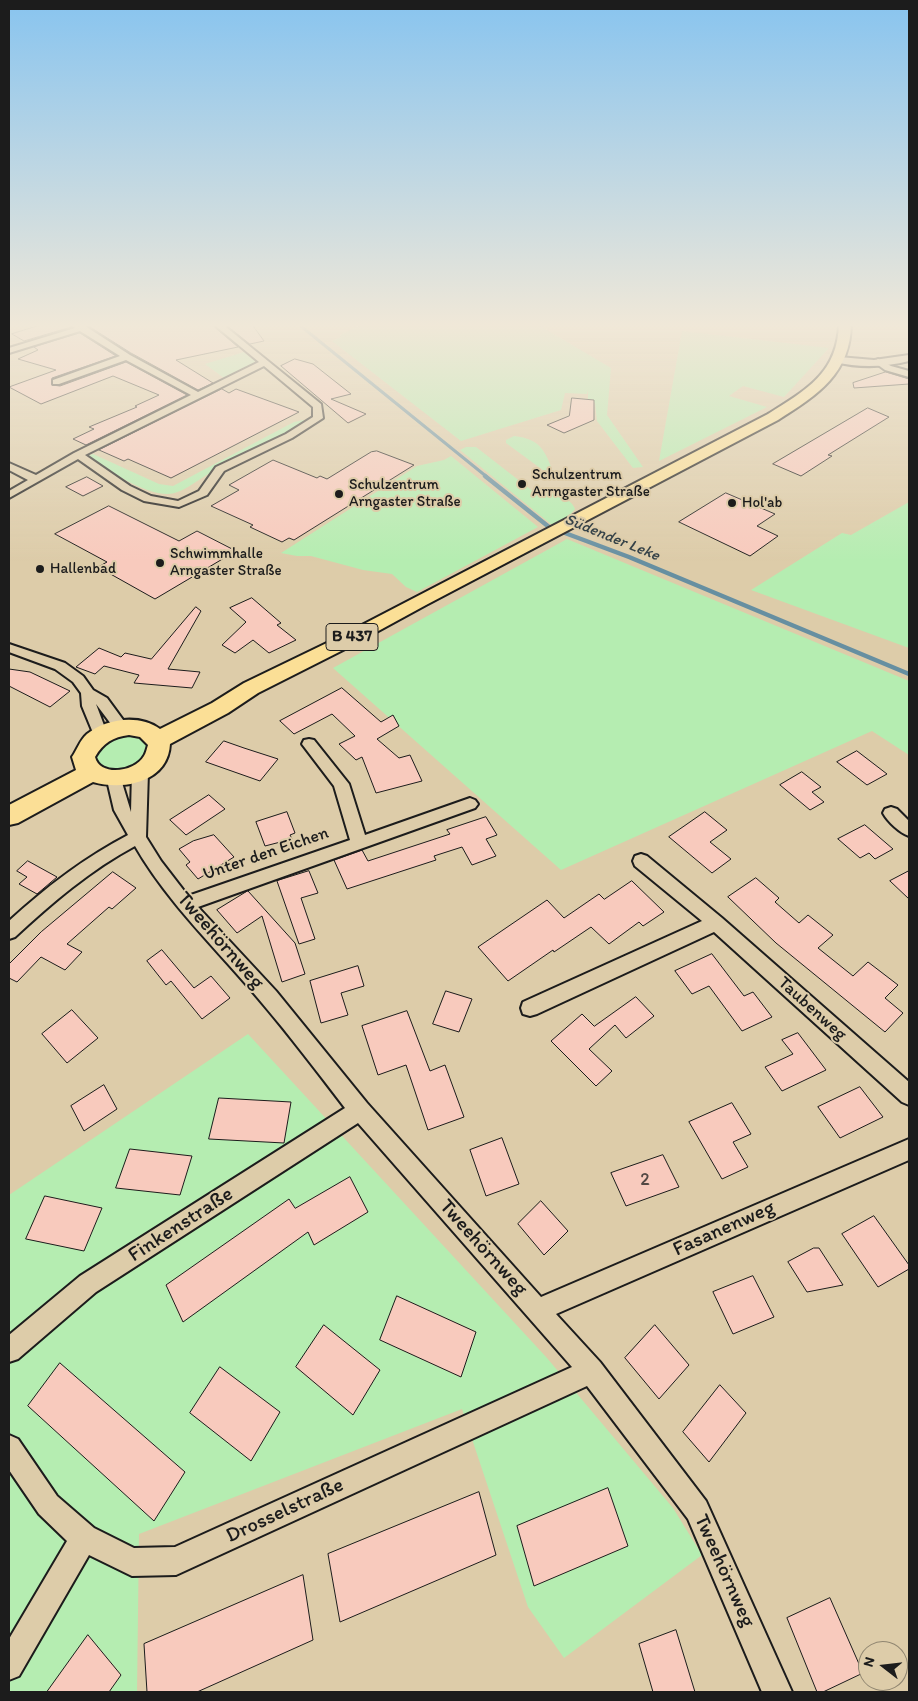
<!DOCTYPE html>
<meta charset="utf-8">
<style>
body{margin:0}
#map{position:relative;width:918px;height:1701px;overflow:hidden;background:#ddcca9;font-family:Itim,sans-serif}
canvas{display:block}
.frame{position:absolute;inset:0;border:10px solid #1c1c1c;pointer-events:none}
.north{position:absolute;left:858px;top:1641px;width:50px;height:50px;box-sizing:border-box;background:#ddcca9;border:1px solid #908671;border-radius:50%;rotate:286deg;font-size:14px;font-weight:700;line-height:20px;text-align:center;color:#1c1c1c}
.north::after{content:'';display:block;margin:auto;width:18px;height:22px;background:#1c1c1c;clip-path:polygon(50% 0,100% 100%,50% 72%,0 100%)}
</style>
<div id="map">
<canvas width="918" height="1701"></canvas>
<div class="frame"></div>
<div class="north">N</div>
</div>
<script>
const context = document.querySelector('canvas').getContext('2d');
context.lineJoin = 'round';
function paint(path, color) {
  context.fillStyle = color;
  context.fill(path, 'evenodd');
}
function trace(path, color, width, dash) {
  context.strokeStyle = color;
  context.lineWidth = width;
  context.lineCap = dash ? 'butt' : 'round';
  context.setLineDash(dash || []);
  context.stroke(path);
}
function write(font, color, halo, rows, align = 'center') {
  context.font = font + ' Itim,sans-serif';
  context.lineWidth = 4;
  context.setLineDash([]);
  context.textBaseline = 'middle';
  context.strokeStyle = halo;
  context.fillStyle = color;
  for (const [text, x, y, turn = 0] of rows) {
    context.save();
    context.translate(x, y);
    context.rotate((+turn || 0) * Math.PI / 180);
    context.textAlign = isNaN(turn) ? turn : align;
    if (halo) context.strokeText(text, 0, 0);
    context.fillText(text, 0, 0);
    context.restore();
  }
}
const green = new Path2D(`
 M365,323h170l76,45 -4,47 36,52 -10,1 -36,-47 -2,-18 -7,-4v-9l-1,4 -22,-1 -4,17 -100,31 -129,-100 9,-4 -1,-2z
 M682,331l147,17 -45,49 -41,-11 -14,10 38,11 -108,54z
 M244,352l13,11 -33,15 -19,-14z
 M304,420v4c-34,19 -70,32 -102,54 -10,6 -22,16 -34,16 -26,0 -58,-24 -81,-36v-2l6,-2 66,30 14,2 121,-64z
 M514,436c27,3 31,15 40,38l-3,2 -45,-33v-3z
 M466,447h10l63,49 8,-4c10,3 24,6 28,17l-6,7 -17,9 -92,-75z
 M451,456l87,71 -121,65 -11,-5 -14,-13 -29,-4 -52,-14h-14l-16,-3 136,-87 27,-6z
 M909,502v146l-158,-58 91,-57 9,2z
 M567,539l342,142v74l-37,-24 -311,139 -228,-202z
 M129,735l14,5 4,4 -1,12c-16,15 -34,23 -51,5 0,-17 19,-24 34,-26z
 M248,1034l299,324 126,150 29,47 -138,103 -36,-51 -66,-198 -323,125 -2,158h-28l12,-18 -33,-39 -41,57h-38v-497zM219,1098l72,4 -7,41zM130,1149l62,7 -12,39 -63,-7zM350,1177l18,35 -53,33 -7,-13 -126,90 -16,-37 123,-86 6,9zM45,1196l57,12 -18,42 -58,-12zM397,1296l78,35 -15,46 -80,-37zM324,1325l56,45 -27,45 -57,-47zM60,1364l125,108 -31,48 -126,-114zM220,1367l60,45 -29,49 -61,-48zM608,1489l20,57 -94,40 -17,-60z`);
const streamFar1 = new Path2D(`
 M297,323l190,154`);
const stream = new Path2D(`
 M485,476l64,51 80,30 280,117`);
const building = new Path2D(`
 M47,323h20l4,4 -47,14 -12,-7z
 M84,323h126l28,24 -62,13 37,23 -15,7 -67,-37z
 M224,323h27l13,18 -14,3z
 M80,333l36,23 -64,22v7l8,1 66,-24 61,33 -101,50 -13,-6 21,-10 -5,-2 48,-20 -2,-1 24,-11 -46,-19 -72,28 -32,-17 47,-17 -38,-11 20,-9 -4,-3z
 M295,359l18,5 38,30 -20,5 35,15 -18,9 -67,-57z
 M886,372l23,7v5l-55,4 -1,-5z
 M222,389l7,4 7,-4 63,23 -128,66 -43,-19 -4,2 -25,-11z
 M572,398l22,2v20l-30,13 -17,-8 22,-9z
 M868,408l21,9 -61,38 4,1 -31,20 -28,-12z
 M377,451l37,14 -120,75 -5,-2 -7,4 -32,-15 3,-2 -42,-19 28,-16 -10,-5 44,-25 44,18 3,-2 7,3 44,-27z
 M87,477l16,9 -20,10 -17,-9z
 M726,493l49,21 -18,12 21,10 -28,20 -71,-34z
 M109,506l70,35 18,-10 39,20 -81,48 -57,-32 9,-5 -52,-28z
 M252,598l29,25 -4,2 19,15 -27,13 -16,-13 -18,13 -13,-8 24,-23 -16,-14z
 M196,607l5,4 -33,58 32,3 -8,16 -58,-5 5,-8 -35,-9 -9,8 -19,-7 23,-19 22,9 4,-4 26,6z
 M9,669l21,3 40,19 -20,16 -41,-21z
 M342,688l39,34 12,-7 6,11 -22,13 22,19 11,-3 12,26 -46,12 -14,-36 -6,3 -17,-16 16,-8 -23,-22 -38,20 -14,-13z
 M224,741l20,7 34,11 -18,22 -54,-19z
 M857,751l30,23 -20,11 -30,-23z
 M802,772l19,15 -9,5 12,10 -14,8 -30,-25z
 M209,795l16,14 -39,26 -16,-15z
 M287,812l8,21 -5,2 2,4 -27,7 -9,-24z
 M705,812l22,18 -17,12 21,17 -19,14 -43,-36z
 M486,817l11,18 -11,4 10,17 -24,9 -10,-18 -28,9 2,4 -89,29 -13,-29 28,-10 6,11 82,-27 -3,-4z
 M865,825l28,24 -18,10 -6,-6 -9,5 -22,-19z
 M214,835l20,22 -36,22 -12,-14 4,-3 -11,-13 14,-8z
 M28,861l29,16 -20,17 -18,-10 8,-7 -10,-6z
 M309,871l9,22 -17,5 14,41 -16,5 -22,-63z
 M909,871v28l-19,-18z
 M113,872l23,16 -24,21 -3,-2 -42,37 15,8 -17,18 -24,-13 -24,25 -8,-4v-14l32,-32z
 M756,878l23,20 -4,4 24,21 9,-8 25,20 -15,13 35,28 15,-14 30,23 -13,13 18,15 -18,19 -109,-89 -48,-46z
 M632,881l32,31 -21,14 -4,-4 -30,22 -18,-17 -37,25 -1,-2 -45,31 -30,-34 69,-47 17,18 35,-24 5,5z
 M248,891l47,52 10,31 -23,8 -20,-66 -25,17 -20,-23z
 M162,950l32,38 17,-12 19,22 -28,21 -31,-38 -5,4 -19,-24z
 M712,954l32,42 9,-4 19,25 -30,14 -33,-45 -17,8 -17,-23z
 M358,966l6,20 -23,7 7,22 -27,8 -11,-42z
 M446,991l26,8 -13,33 -26,-8z
 M636,997l18,19 -28,22 -11,-13 -26,24 23,22 -16,15 -45,-45 31,-27 12,12z
 M72,1010l26,28 -31,25 -25,-29z
 M407,1011l23,60 15,-6 19,52 -36,13 -22,-65 -28,10 -16,-49z
 M798,1033l28,37 -44,21 -17,-24 28,-13 -11,-14z
 M104,1085l13,24 -33,22 -13,-25z
 M860,1087l23,30 -43,21 -22,-31z
 M219,1098l72,4 -7,41 -75,-4z
 M732,1103l19,31 -18,8 15,25 -26,12 -33,-57z
 M502,1138l17,46 -33,12 -16,-46z
 M130,1149l62,7 -12,39 -64,-7z
 M663,1155l16,32 -53,19 -15,-33z
 M350,1177l18,35 -54,33 -6,-13 -125,90 -17,-37 123,-86 6,9z
 M45,1196l57,12 -18,43 -58,-12z
 M541,1201l27,30 -24,24 -26,-31z
 M874,1216l35,49v4l-31,18 -36,-53z
 M814,1248h5l24,37 -36,7 -19,-30z
 M753,1276l21,41 -41,17 -20,-42z
 M397,1296l79,36 -15,45 -81,-37z
 M324,1325l56,45 -27,45 -57,-48z
 M655,1325l34,40 -30,34 -34,-41z
 M60,1363l125,109 -31,49 -126,-115z
 M220,1367l60,45 -29,49 -61,-48z
 M720,1385l26,28 -37,49 -26,-30z
 M608,1488l20,58 -94,40 -17,-60z
 M479,1492l17,63 -156,67 -12,-68z
 M303,1575l10,65 -116,52h-50l-3,-48z
 M830,1598l33,75 -40,19h-6l-30,-74z
 M676,1630l19,62h-42l-14,-48z
 M88,1635l33,40 -12,17h-62z`);
const minor = new Path2D(`
 M69,323h10l6,3 45,29 68,37 61,-30 -47,-39h9l100,81 2,14 -31,20 -68,33 -17,24 -28,12 -35,-6 -22,-11 -44,-31 -69,39v-7l19,-11 -19,-10v-7l27,12 38,-22 117,-58 -65,-35 -67,24h-6v-4l67,-24 -40,-25 -71,22v-5l66,-20zM264,366l49,41v10l-27,17 -70,33 -17,24 -21,10 -27,-5 -21,-10 -45,-31z
 M878,359l13,7 18,5v6l-24,-7 -11,-8z
 M9,644l56,19 18,13 10,14 14,8 22,30 -2,4h-10l-21,-28 12,32 -2,4h-10l-14,-34 -1,-13 -8,-11 -18,-13 -46,-17z
 M309,739l5,1 35,44 16,51 105,-37 5,2 3,4 -3,4 -277,99 78,84 91,112 174,194 368,-158v21l-353,154 44,48 106,139 86,191h-30l-74,-173 -101,-133 -411,189 -44,1 -43,-21 -70,121 -10,4v-41l58,-98 -28,-27 -30,-44v-35l9,4 39,57 37,32 40,20 41,-1 397,-180 -214,-244 -262,169 -78,67 -9,3v-27l71,-59 265,-168c-27,-35 -54,-71 -83,-105 -43,-52 -93,-98 -127,-157 -45,24 -83,57 -120,91l-6,2v-18c36,-33 75,-63 119,-86l-14,-25 -7,-30 3,-4 5,-2 5,2 11,36 1,-40 3,-4 5,-1 5,1 3,4 -2,65 15,24 27,35 162,-56 -16,-54 -32,-42 2,-4z
 M891,807l6,2 12,12v15c-9,-3 -21,-14 -26,-23l2,-4z
 M641,854l6,2 75,62 187,164v23l-7,-3 -188,-170 -177,82 -7,2 -7,-2 -2,-6 2,-6 179,-81 -67,-55 -2,-5 2,-5z`);
const tertiary = new Path2D(`
 M909,355v6c-24,6 -50,7 -74,1l-1,-2 5,-3 35,3z`);
const primary = new Path2D(`
 M839,323h12c0,51 -34,72 -73,97l-352,185 -77,42 -91,46 -30,20 -58,31c-2,38 -46,47 -77,38l-75,41 -9,2v-20l67,-35 -4,-13c5,-7 8,-17 15,-23 19,-16 53,-20 73,-5l52,-26 32,-20 91,-44 433,-225c38,-24 70,-41 71,-91zM129,735l11,2 8,8c-1,3 -2,8 -4,11 -9,16 -44,21 -49,1 8,-14 18,-20 34,-22z`);
const markers = [
 [522,484,5,"#1c1c1c"],
 [339,494,5,"#1c1c1c"],
 [732,503,5,"#1c1c1c"],
 [160,563,5,"#1c1c1c"],
 [40,569,5,"#1c1c1c"]
];
const farPoinames = [
 ["Schulzentrum",532,475],
 ["Arrngaster Straße",532,492],
 ["Schulzentrum",349,485],
 ["Arngaster Straße",349,502],
 ["Hol'ab",742,503],
 ["Schwimmhalle",170,554],
 ["Arngaster Straße",170,571],
 ["Hallenbad",50,569]
];
const farWaternames = [
 ["Südender Leke",612,538,22]
];
const shields = [
 [352,637,52]
];
const shieldNames = [
 ["B 437",352,637]
];
const streetNames = [
 ["Unter den Eichen",266,854,-19],
 ["Taubenweg",812,1009,42]
];
const nearNumbernames = [
 ["2",645,1180]
];
const nearStreetnames = [
 ["Tweehörnweg",220,941,49],
 ["Finkenstraße",181,1225,-33],
 ["Fasanenweg",724,1229,-24],
 ["Tweehörnweg",483,1248,48],
 ["Drosselstraße",285,1511,-25],
 ["Tweehörnweg",724,1571,66]
];
paint(green, '#b5edb1');
trace(streamFar1, '#668fa1', 3);
trace(stream, '#668fa1', 4.5);
paint(building, '#f8cabd');
trace(building, '#1c1c1c', 1);
trace(minor, '#1c1c1c', 4);
trace(tertiary, '#1c1c1c', 4);
trace(primary, '#1c1c1c', 4);
paint(minor, '#ddcca9');
paint(tertiary, '#ddcca9');
paint(primary, '#fbdf96');
const sky = context.createLinearGradient(0, 0, 0, 561);
sky.addColorStop(0, '#88c4ef');
sky.addColorStop(0.58, '#f0e8d8');
sky.addColorStop(1, '#f0e8d800');
context.fillStyle = sky;
context.fillRect(0, 0, 918, 561);
for (const [x, y, r, color] of markers) {
  const dot = new Path2D();
  dot.arc(x, y, r, 0, 2 * Math.PI);
  context.fillStyle = color;
  context.fill(dot);
  trace(dot, '#ddcca9', 2);
}
write('15px', '#1c1c1c', '#ddcca9', farPoinames, 'left');
write('italic 16px', '#354248', '#ddcca9', farWaternames);
for (const [x, y, w] of shields) {
  const box = new Path2D();
  box.roundRect(x - w / 2, y - 13.5, w, 27, 4);
  context.fillStyle = '#ddcca9';
  context.fill(box);
  trace(box, '#1c1c1c', 1);
}
write('bold 16px', '#1c1c1c', null, shieldNames);
write('18px', '#1c1c1c', '#ddcca9', streetNames);
write('18px', '#534844', null, nearNumbernames);
write('21px', '#1c1c1c', '#ddcca9', nearStreetnames);
</script>
